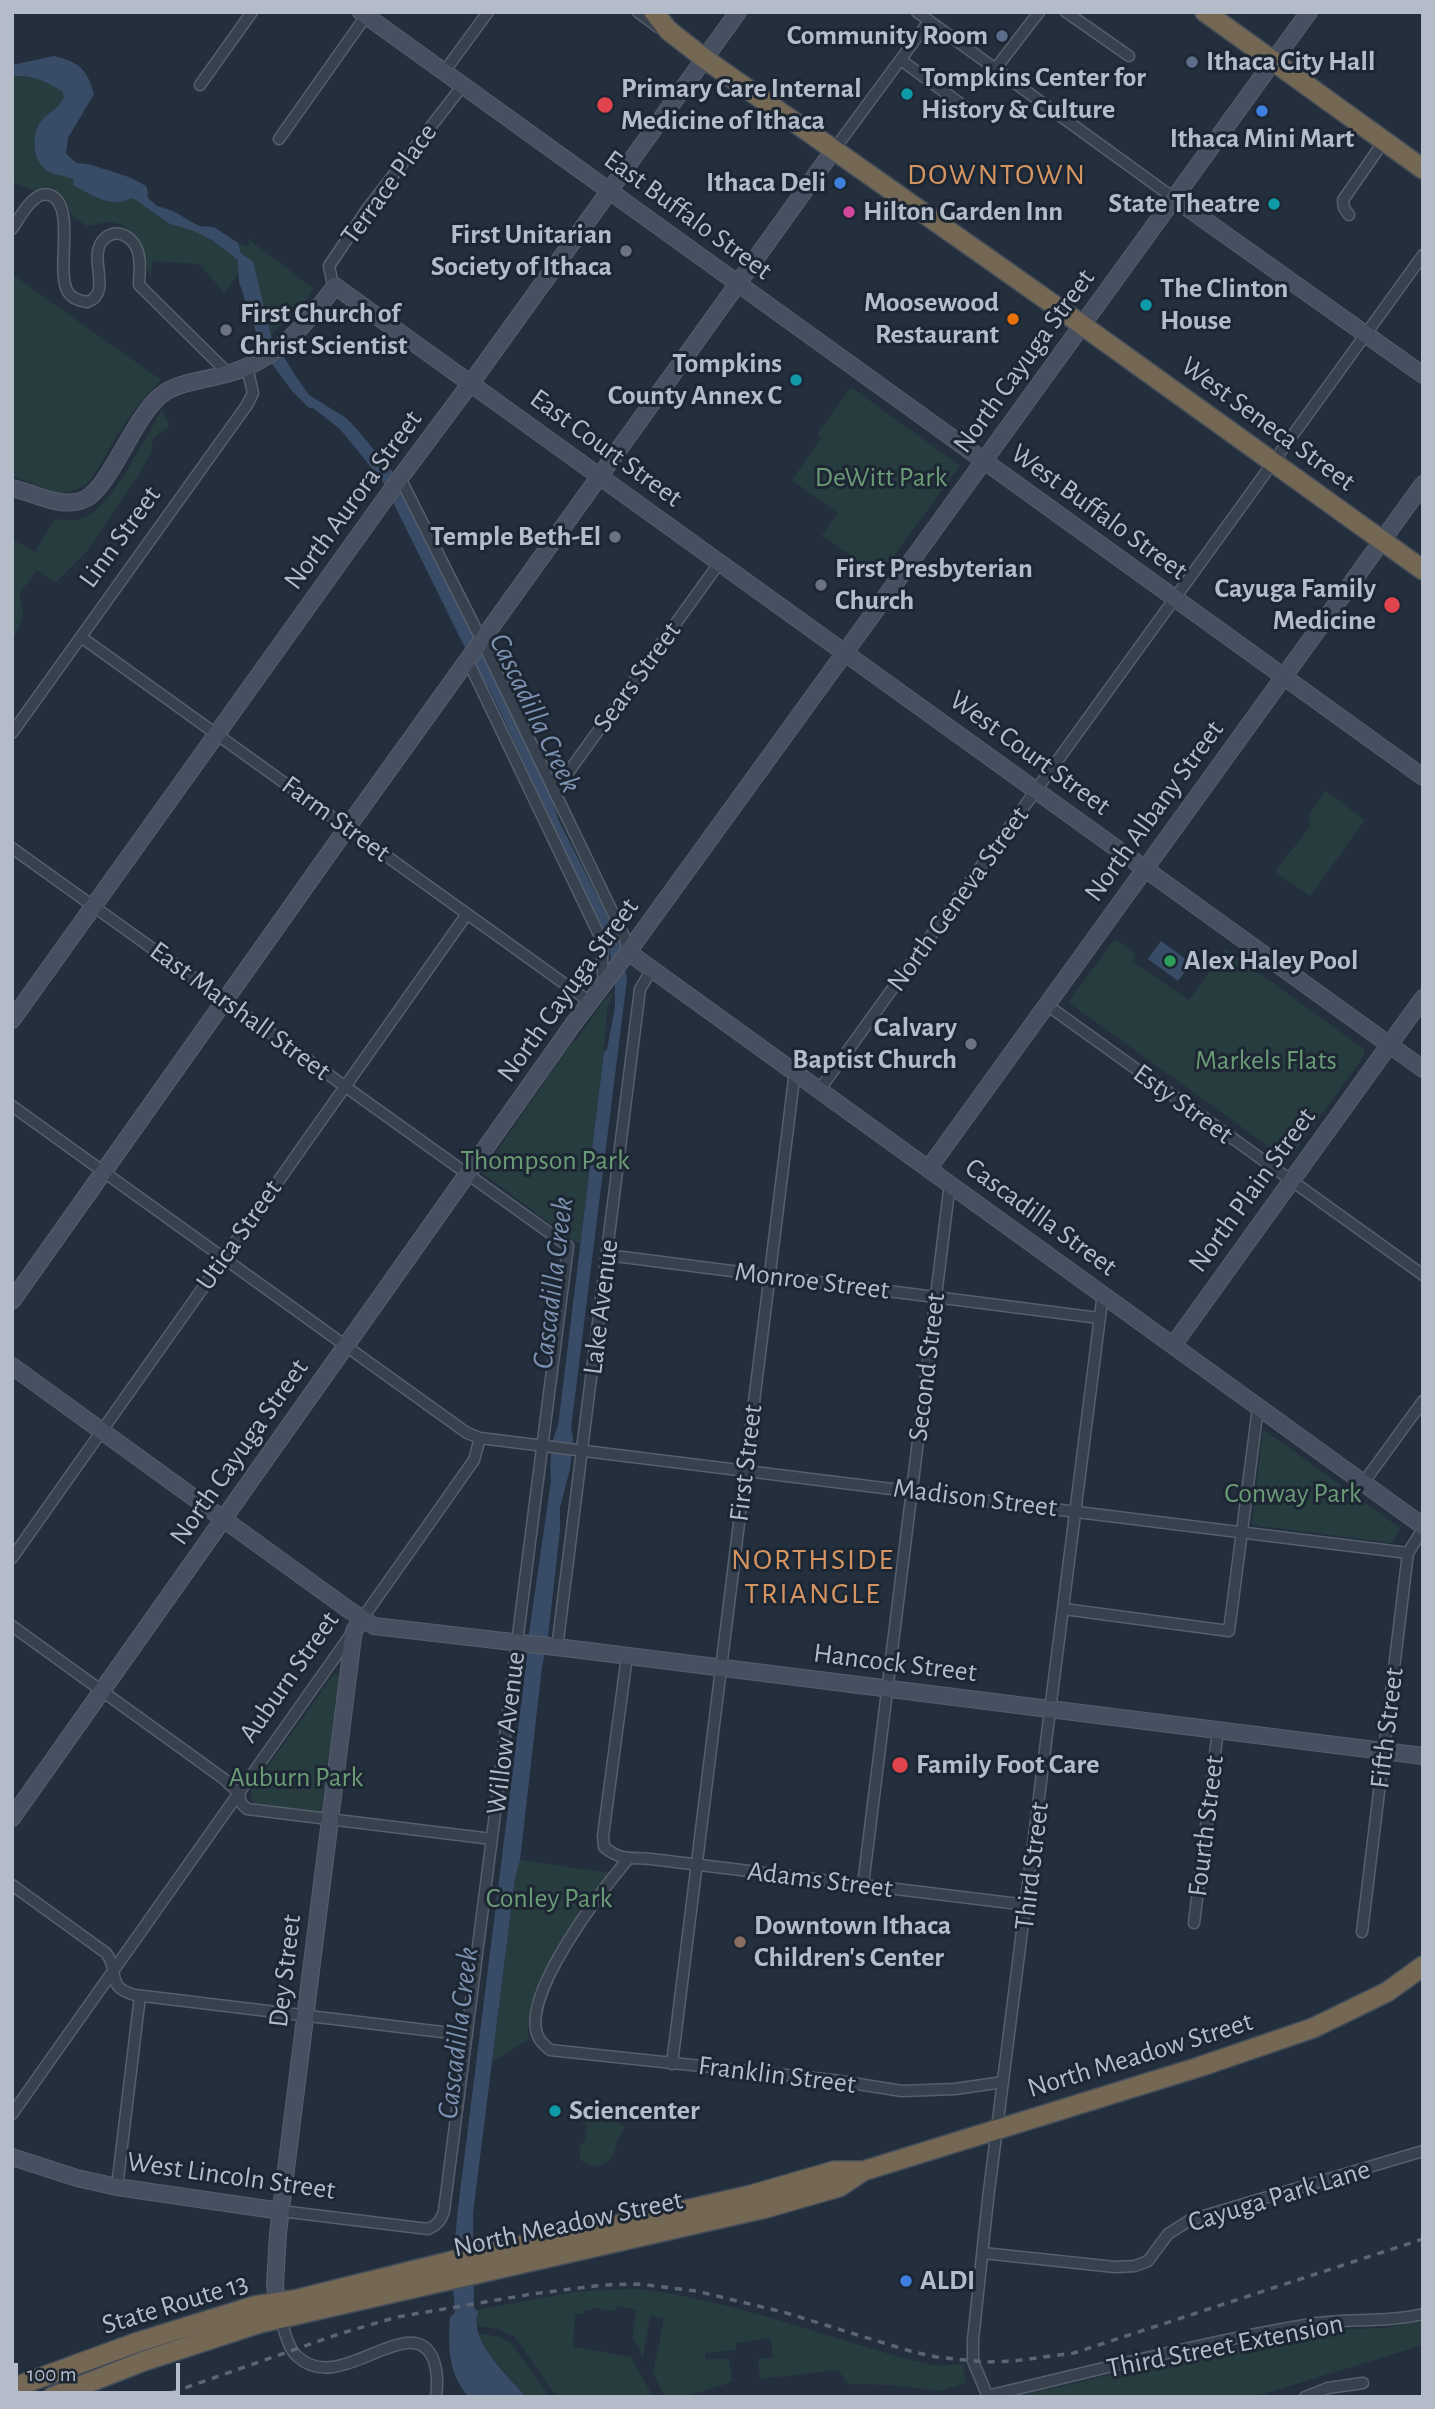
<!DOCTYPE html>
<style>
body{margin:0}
#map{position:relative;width:1435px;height:2409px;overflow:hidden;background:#242f3e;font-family:"Alegreya Sans",sans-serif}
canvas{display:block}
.frame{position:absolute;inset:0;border:14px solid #b4bcc9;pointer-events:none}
.scale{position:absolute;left:14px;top:2363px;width:166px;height:32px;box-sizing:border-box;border:4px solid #b4bcc9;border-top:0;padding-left:9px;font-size:21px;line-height:24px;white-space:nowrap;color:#b4bcc9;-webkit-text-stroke:5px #1d2633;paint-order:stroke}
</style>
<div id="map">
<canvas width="1435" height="2409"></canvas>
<div class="frame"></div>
<div class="scale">100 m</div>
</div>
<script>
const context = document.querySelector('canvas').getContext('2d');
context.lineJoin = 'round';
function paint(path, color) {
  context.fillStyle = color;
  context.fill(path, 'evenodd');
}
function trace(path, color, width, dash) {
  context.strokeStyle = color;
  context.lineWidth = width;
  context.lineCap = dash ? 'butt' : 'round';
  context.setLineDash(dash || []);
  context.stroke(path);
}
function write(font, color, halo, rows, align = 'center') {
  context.font = font + ' "Alegreya Sans",sans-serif';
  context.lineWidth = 6;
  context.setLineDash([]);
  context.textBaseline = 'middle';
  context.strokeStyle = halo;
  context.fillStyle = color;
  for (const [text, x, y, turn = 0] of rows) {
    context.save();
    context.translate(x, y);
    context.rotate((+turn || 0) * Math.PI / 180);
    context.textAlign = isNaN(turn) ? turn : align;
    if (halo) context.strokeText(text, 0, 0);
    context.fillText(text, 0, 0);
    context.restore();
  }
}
const green = new Path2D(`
 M15,64l59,8 -22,83 116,60 51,23 30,9 -1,-8 66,50 -9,12 -46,46 -13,-51 -2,-28 -20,24 -25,-28 -47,-3 -2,19c-5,-24 -10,-55 -40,-58 -7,0 -16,3 -23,4l-14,-9 -8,-14 -50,-20 -3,-3v-115z
 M12,274l149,106 -18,19 -20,27 -30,50 -7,9 -13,6 -13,3 -48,-18z
 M851,387l109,79 -81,110 -57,-41 16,-22 -46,-33 29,-42 -4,-4z
 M162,410l8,15 -17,14 -2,14 -13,23 -50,74 -33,33 -18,-13 -17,23 3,23 -11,26v-103l23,13 20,-33c12,1 21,3 32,-3 26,-12 59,-80 75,-106z
 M1326,791l39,29 -55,76 -35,-24 36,-47 -2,-4 2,-3 -2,-4z
 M1115,939l21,15 -4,7 57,39 37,-51 138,100v7l-72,99 -6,4 -218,-157z
 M614,991l-7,18 -3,43 -24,191 -5,-1 -93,-69 88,-128 6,-5 30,-42z
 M1263,1429l137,99 -8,15 -140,-18z
 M336,1673l3,4 -18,135 -64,-7 -6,-6v-9l82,-115z
 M520,1860l91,13 -47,65 -18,30 -11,25 -7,38 1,8 -37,23 23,-184z
 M597,2108l6,4 1,-2 21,17c-15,17 -2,34 -32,40l-13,-7 -1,-14 6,-4 2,-14 -3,-10 9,-4 -1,-2z
 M637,2289c96,11 185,47 278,72l24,5 24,-2 3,16 -1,3 -25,8 -49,-6 -43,-1 -10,-14 -78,9 -2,-20 15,-2 -3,-19 -34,5v7l-31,3 1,7 23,-2 3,24 -49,15h-18l-12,-24 11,-55 -14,-2 -7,41 -10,-20 3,-27 -20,-4 -1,5 -22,-3 -1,2h-9v4h-8l-2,33 58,10 22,40h-96l-42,-60 -16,-8 -23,-3 1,-13 -1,-3 105,-19z
 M1423,2321v24l-169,52h-241l270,-61 44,-6 56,-2z
 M477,2333l23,4 12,7 38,53h-24l-40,-47z`);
const water = new Path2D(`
 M54,56c25,6 33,13 40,38l-26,44 -2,15c12,15 15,8 29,13 17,6 37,10 52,21l1,11 9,8 16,5 26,15 15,1 24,16 3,11 12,7 18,75 24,39 14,20 37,23 8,8 38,45 161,330 5,18 60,118 9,42 -56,449 2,10 -3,31 -10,39v22l-12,107 -6,30 -22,193 -5,18 -42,335 1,94 4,5c-10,29 31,64 48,85h-57c-21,-23 -21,-51 -19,-80l5,-4 -3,-41 6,-64 68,-543 3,-32 22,-152c-1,-19 -1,-38 7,-55l46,-374 3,-3 8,-42v-23l-7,-42 -119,-254 -8,-8 -98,-198 -43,-53 -27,-21h-4l-17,-17 -29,-39 -24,-70 -1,-22 -26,-20 -18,-9 -24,-7 -34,-24 -5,-2c-19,12 -40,-4 -58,-13l1,-5c-8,-5 -18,-4 -26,-9 -17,-10 -18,-41 -3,-54 9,-8 11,-7 19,-19l-1,-6c-16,-10 -31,-18 -51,-16v-11z
 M1161,941l30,22 -13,18 -30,-22z`);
const street = new Path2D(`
 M638,12l20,15
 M917,12l258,187
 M1066,12l63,44
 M901,60l72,53
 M996,68l43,-56
 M444,72l44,-60
 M200,85l52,-73
 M279,139l87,-123
 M833,151l96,-130
 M1349,215l-5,-7 -1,-8 41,-59
 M12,229c8,-12 23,-42 40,-33 24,13 3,75 16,96 4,7 12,9 19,10 27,-9 -1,-45 17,-63 15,-14 33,1 35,18 2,9 0,19 0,28l90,89
 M335,286l-3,-6 -3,-14 39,-58 95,-123
 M400,478l82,163 142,295 4,16
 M81,637l509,365
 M468,661l135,282 -1,19 2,21
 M12,733l235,-328 6,-12 -6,-26
 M554,792l166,-230
 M12,848l556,398 -124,965c-3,10 -7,14 -16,18l-147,-18
 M1047,1005l376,270
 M820,1089l603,-834
 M12,1106l455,327 13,5 928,115
 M607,1255l492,63
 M1364,1482l59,-81
 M12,1558l455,-644
 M1064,1609l165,22 29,-223
 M362,1619l112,-159 6,-22
 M12,1626l212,153 15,14 2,10 6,6 245,30
 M557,1648l83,-659 12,-20
 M627,1656l-24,180 1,11c17,14 26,10 47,12l376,46
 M628,1859c-26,31 -111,140 -89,179 2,5 7,8 11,12l283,30 69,11 53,-2 48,-7
 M12,1885l94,68c15,19 -2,34 29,42l332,40
 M863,1885l87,-702
 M1194,1923l24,-193
 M1362,1932l46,-379 15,-24
 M672,2064l123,-993
 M12,2114l340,-481
 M117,2187l23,-191
 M983,2253l132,14 20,-1 13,-5 20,-27 22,-14 233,-69
 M280,2318c5,13 8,31 18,39 32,29 76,-11 109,-14 30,-3 32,33 29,54
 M987,2396c108,-25 215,-54 324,-72 37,-6 75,-1 112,-10
 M988,2397l-15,-36v-21l15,-141 115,-906
 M1305,2397l23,-9 35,-5`);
const secondary = new Path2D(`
 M361,12l1062,765
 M1175,199l248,176
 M12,488c23,5 50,22 73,11 25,-12 48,-80 75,-103 18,-15 48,-16 70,-23 47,-14 77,-49 105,-87l1088,783
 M628,952l795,574
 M12,1020l388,-542 79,-106 259,-360
 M929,1168l494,-684
 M12,1301l335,-473 486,-677
 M1174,1344l249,-346
 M12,1366l337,244 25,16 199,23 850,107
 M12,1818l562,-795 54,-71 681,-940
 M12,2157l65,21 40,9 164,24
 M278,2312l-3,-28 3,-51 75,-596 1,-6 8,-12`);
const highway = new Path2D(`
 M654,12l14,18 37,29 359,253 359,258
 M1205,12l218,157
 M12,2388l126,-46 116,-36 40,-6 170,-42 190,-41 97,-22 83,-24h29
 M52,2397l92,-36 116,-38 506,-115 73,-21 24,-16 336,-104 114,-39 74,-36 36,-26`);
const rail = new Path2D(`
 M159,2397l180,-63 58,-17 135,-23 71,-9 36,-1 57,7 87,21 127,39 26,6 49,5 29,-1 60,-8 349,-114`);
const markers = [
 [1002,36,7,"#5c6f8a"],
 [1192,62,7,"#5c6f8a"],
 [907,94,7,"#0f9aa8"],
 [605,105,9,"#e0444e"],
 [1262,111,7,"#3f7fe0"],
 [840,183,7,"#3f7fe0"],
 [1274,204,7,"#0f9aa8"],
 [849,212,7,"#d1479c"],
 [626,251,7,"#6b7280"],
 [1146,305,7,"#0f9aa8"],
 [1013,319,7,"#e8710a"],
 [226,330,7,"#6b7280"],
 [796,380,7,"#0f9aa8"],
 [615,537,7,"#6b7280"],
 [821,585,7,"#6b7280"],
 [1392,605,9,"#e0444e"],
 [1170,961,7,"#2e9e5b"],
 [971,1044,7,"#6b7280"],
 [900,1765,9,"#e0444e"],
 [740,1942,7,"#8d6e63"],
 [555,2111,7,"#0f9aa8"],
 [906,2281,7,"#3f7fe0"]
];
const poiNames = [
 ["Community Room",988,36,"right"],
 ["Ithaca City Hall",1206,62],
 ["Tompkins Center for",921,78],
 ["History & Culture",921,110],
 ["Primary Care Internal",621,89],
 ["Medicine of Ithaca",621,121],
 ["Ithaca Mini Mart",1262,139,"center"],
 ["Ithaca Deli",826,183,"right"],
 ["State Theatre",1260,204,"right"],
 ["Hilton Garden Inn",863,212],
 ["First Unitarian",612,235,"right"],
 ["Society of Ithaca",612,267,"right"],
 ["The Clinton",1160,289],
 ["House",1160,321],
 ["Moosewood",999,303,"right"],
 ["Restaurant",999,335,"right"],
 ["First Church of",240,314],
 ["Christ Scientist",240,346],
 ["Tompkins",782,364,"right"],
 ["County Annex C",782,396,"right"],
 ["Temple Beth-El",601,537,"right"],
 ["First Presbyterian",835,569],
 ["Church",835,601],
 ["Cayuga Family",1376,589,"right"],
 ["Medicine",1376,621,"right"],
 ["Alex Haley Pool",1184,961],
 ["Calvary",957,1028,"right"],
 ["Baptist Church",957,1060,"right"],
 ["Family Foot Care",916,1765],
 ["Downtown Ithaca",754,1926],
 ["Children's Center",754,1958],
 ["Sciencenter",569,2111],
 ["ALDI",920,2281]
];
const streetNames = [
 ["Terrace Place",389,184,-54],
 ["East Buffalo Street",688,215,36],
 ["North Cayuga Street",1024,361,-54],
 ["West Seneca Street",1268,424,36],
 ["East Court Street",606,448,36],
 ["North Aurora Street",353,500,-54],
 ["West Buffalo Street",1099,512,36],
 ["Linn Street",120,537,-54],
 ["Sears Street",637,677,-54],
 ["West Court Street",1030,753,36],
 ["North Albany Street",1154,811,-54],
 ["Farm Street",336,819,36],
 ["North Geneva Street",958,899,-54],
 ["North Cayuga Street",568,990,-54],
 ["East Marshall Street",240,1011,36],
 ["Esty Street",1183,1104,36],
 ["North Plain Street",1252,1190,-54],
 ["Cascadilla Street",1041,1217,36],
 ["Utica Street",239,1235,-55],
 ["Monroe Street",812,1281,7],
 ["Lake Avenue",601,1307,-83],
 ["Second Street",927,1367,-83],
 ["North Cayuga Street",239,1452,-55],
 ["First Street",746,1463,-83],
 ["Madison Street",975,1498,7],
 ["Hancock Street",895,1663,7],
 ["Auburn Street",289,1677,-55],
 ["Fifth Street",1387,1728,-83],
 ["Willow Avenue",506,1733,-83],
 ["Fourth Street",1206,1826,-83],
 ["Third Street",1032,1866,-83],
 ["Adams Street",820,1880,7],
 ["Dey Street",285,1971,-83],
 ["North Meadow Street",1140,2055,-17],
 ["Franklin Street",777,2075,7],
 ["West Lincoln Street",231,2176,8],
 ["Cayuga Park Lane",1279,2196,-17],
 ["North Meadow Street",568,2224,-12],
 ["State Route 13",175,2304,-17],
 ["Third Street Extension",1225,2346,-11]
];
const parkNames = [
 ["DeWitt Park",881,478],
 ["Markels Flats",1266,1061],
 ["Thompson Park",545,1161],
 ["Conway Park",1293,1494],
 ["Auburn Park",296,1778],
 ["Conley Park",549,1899]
];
const neighbourhoodNames = [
 ["DOWNTOWN",997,175],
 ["NORTHSIDE",813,1560],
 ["TRIANGLE",813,1594]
];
const waterNames = [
 ["Cascadilla Creek",535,713,64],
 ["Cascadilla Creek",553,1283,-83],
 ["Cascadilla Creek",458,2033,-83]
];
paint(green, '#263c3f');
paint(water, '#394c67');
trace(street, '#565f6c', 13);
trace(secondary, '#565f6c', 18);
trace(highway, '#434c59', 22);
trace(street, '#38414e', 10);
trace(secondary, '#465061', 16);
trace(highway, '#746855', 19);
trace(rail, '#5a6575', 3.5, [7, 7]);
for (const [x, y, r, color] of markers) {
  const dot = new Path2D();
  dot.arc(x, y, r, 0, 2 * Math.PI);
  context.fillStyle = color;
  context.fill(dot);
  trace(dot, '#1d2633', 2.5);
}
write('bold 28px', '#b4bcc9', '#1d2633', poiNames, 'left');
write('28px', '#b4bcc9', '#1d2633', streetNames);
write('28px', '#6b9a76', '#1d2633', parkNames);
context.letterSpacing = '2px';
write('30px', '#d59563', '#1d2633', neighbourhoodNames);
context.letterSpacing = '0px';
write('italic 30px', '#7c92b1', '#1d2633', waterNames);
</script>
